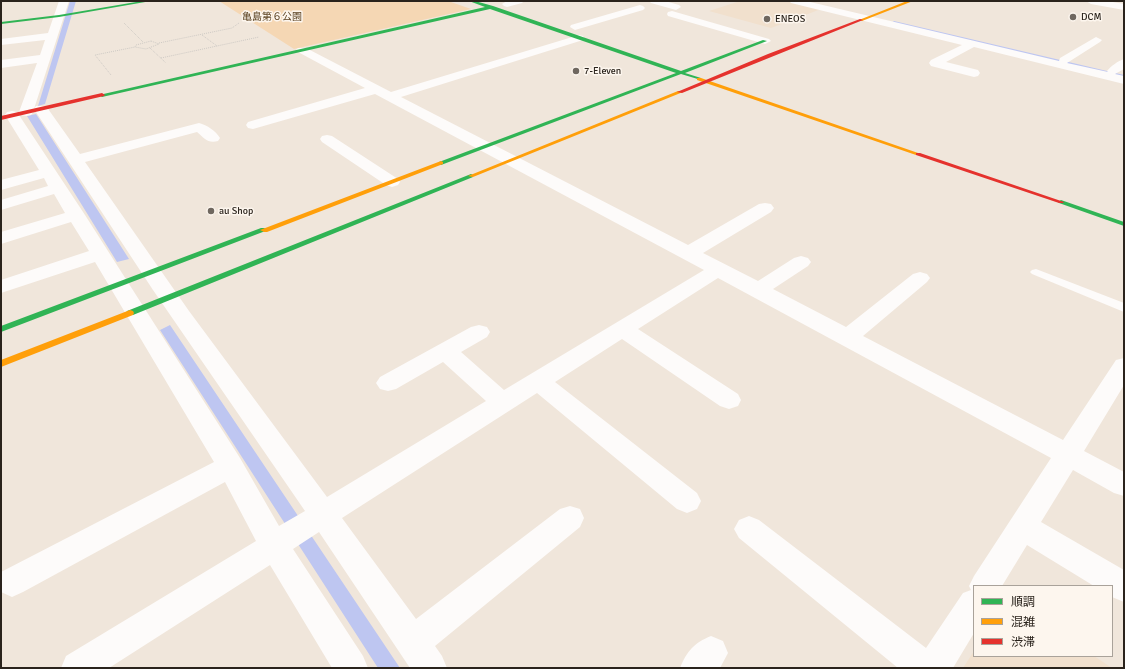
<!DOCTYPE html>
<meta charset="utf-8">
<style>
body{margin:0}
#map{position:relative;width:1125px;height:669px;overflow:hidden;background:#f0e6db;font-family:Signika,"Noto Sans JP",sans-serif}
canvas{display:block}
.frame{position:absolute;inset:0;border:2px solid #2a231c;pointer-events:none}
.legend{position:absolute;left:973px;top:585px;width:140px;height:72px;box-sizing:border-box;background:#fdf6ee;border:1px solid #a9a29a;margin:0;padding:5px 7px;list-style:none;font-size:12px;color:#2a231c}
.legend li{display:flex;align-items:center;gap:8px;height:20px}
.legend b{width:20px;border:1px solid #a9a29a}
</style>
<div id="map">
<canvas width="1125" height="669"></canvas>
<div class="frame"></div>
<ul class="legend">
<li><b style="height:5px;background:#30b455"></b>順調</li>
<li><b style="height:5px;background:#ff9f0a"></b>混雑</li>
<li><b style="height:5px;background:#e5322d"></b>渋滞</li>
</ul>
</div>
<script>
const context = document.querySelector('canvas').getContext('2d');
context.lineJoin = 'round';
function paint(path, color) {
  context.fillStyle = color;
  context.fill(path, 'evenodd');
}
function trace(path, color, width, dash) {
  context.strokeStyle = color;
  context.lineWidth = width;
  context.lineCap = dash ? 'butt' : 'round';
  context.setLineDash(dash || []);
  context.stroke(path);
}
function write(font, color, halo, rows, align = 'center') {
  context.font = font + ' Signika,"Noto Sans JP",sans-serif';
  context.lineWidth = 3;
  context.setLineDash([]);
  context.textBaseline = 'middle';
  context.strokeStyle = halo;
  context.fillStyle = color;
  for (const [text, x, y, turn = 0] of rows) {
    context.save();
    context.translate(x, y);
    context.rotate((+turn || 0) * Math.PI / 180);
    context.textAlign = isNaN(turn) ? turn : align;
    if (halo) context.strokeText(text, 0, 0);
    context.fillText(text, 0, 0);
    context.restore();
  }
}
const built = new Path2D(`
 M740,1h47l34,8 -50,19 -62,-17z
 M974,651v5h120l18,12h-149z`);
const green = new Path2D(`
 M219,1h229l23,8 -177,40z`);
const water = new Path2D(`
 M70,1h6l-31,103 -7,2z
 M894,21l230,54v3l-233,-55z
 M36,114l93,145 -12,3 -90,-146z
 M170,325l230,343h-22l-218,-338z`);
const path = new Path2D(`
 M124,23l19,19
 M202,35l15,11
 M151,41l8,3 -13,5 -11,-2 1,-2z
 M159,43l73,-15 7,-5
 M150,48l16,15
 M161,58l98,-21
 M111,75l-16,-20 40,-8`);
const lane = new Path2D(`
 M1036,269l88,34v9l-92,-38 -2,-2 2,-2z`);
const street = new Path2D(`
 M59,1h10l-36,111 -2,3 -5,1 -5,-1 -2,-3 18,-49 -36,5v-8l39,-5 5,-15 -44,5v-6l47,-6z
 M507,1h17l-2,2 -15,4 -3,-1 -2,-2z
 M649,1h16l14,4 2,2 -5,3 -25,-7z
 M789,1h17l253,60 1,-3 36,-21 6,3 -2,2 -33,21 41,9 -1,-1c4,-5 11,-10 17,-12v10l-9,5 9,2v8l-150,-37 -28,15 32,8 2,3 -2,3 -4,1 -43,-11 -2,-3 2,-3 31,-15 -171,-42z
 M1086,1h21l17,3v6l-33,-6z
 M640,5l3,1 2,2 -2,2 -68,20 -5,-3 1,-2z
 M672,11l97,28 2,2 -6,3 -97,-28 -1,-2 1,-2z
 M579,35l4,1 1,2 -1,2 -182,57 287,148 71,-41 6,-1 6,1 3,4 -3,4 -68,41 55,28 36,-23 7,-2 7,2 3,4 -3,4 -35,23 73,38 67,-53 7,-2 7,2 3,4 -3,4 -64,54 200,104 53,-80 8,-2v27l-40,66 40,21v24l-10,-3 -41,-23 -32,52 83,48v32l-12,-5v-11h-18l-67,-41 -25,41h-28v47l-21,35h-55l-159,-130 -5,-9 5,-9 10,-4 10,4 167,128 37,-55 8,-3 -2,-4 5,-10 77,-118 -333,-180 -80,51 100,65 3,6 -3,6 -9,3 -9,-3 -98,-67 -67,43 142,111 4,8 -4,8 -10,4 -10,-4 -140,-116 -195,125 74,101 144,-110 10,-3 10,3 4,9 -4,9 -145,119 7,10 5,12h-37l-91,-136 -26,17 70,107 5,12h-36l-62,-103 -161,103h-48l5,-12 190,-115 -31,-59 -202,110 -11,5 -11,-5v-20l213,-110 -119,-200 -94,31v-13l88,-29 -18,-29 -70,22v-12l64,-19 -11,-19 -53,16v-10l47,-14 -4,-8 -43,12v-10l38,-10 -34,-55 2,-3 5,-1 5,1 68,103 155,243 39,68 26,-15 -152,-221 -119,-181 2,-3h10l34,48 119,-31c8,2 17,8 21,15l-2,3c-10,3 -14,-3 -21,-9l-112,30 104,149 138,186 159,-96 -43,-39 -47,27 -8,2 -8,-2 -4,-6 4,-6 91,-50 8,-2 8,2 3,5 -3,5 -26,15 43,38 200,-120 -329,-176 -122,35 -5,-1 -2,-3 2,-3 117,-34 -67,-36 -2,-2 2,-2h8l85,44z
 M327,135l5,1 66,43 2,3 -2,3 -6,2 -6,-2 -64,-43 -2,-3 2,-3z
 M711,636l12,5 5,12 -8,15h-40c7,-17 14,-25 31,-32z`);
const fast = new Path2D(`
 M142,1h9l-92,16 -58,7v-2l58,-7z
 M469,1h6l18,5 188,65 82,-31 4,1 -82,32 16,5v2l-20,-6 -240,91 -2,-1v-2l237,-89 -186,-64 -388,88 -3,-2 386,-88z
 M471,174l2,1v2l-340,138h-6l-1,-2 1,-2z
 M1061,200l63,22v4l-65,-23 -1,-1z
 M261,228h3l4,2 -267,102v-6z`);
const slow = new Path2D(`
 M907,1h6l-51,20 -3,-1z
 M697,78h4l220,76 -5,1 -219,-75z
 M678,91l5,1 -210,85 -5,-1z
 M441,161l2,1v2l-176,68h-3l-4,-2z
 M130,310l3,1 1,2 -1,2 -132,52v-7z`);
const jam = new Path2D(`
 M860,19l3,1 -181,73 -5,-1 91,-38z
 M102,93l3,2 -1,1 -103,24v-4z
 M916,153h4l144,49 -1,1h-4l-143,-48z`);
const markers = [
 [1073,17,4,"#6f675f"],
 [767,19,4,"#6f675f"],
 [576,71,4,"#6f675f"],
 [211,211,4,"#6f675f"]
];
const farParknames = [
 ["亀島第６公園",272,17]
];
const farPoinames = [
 ["DCM",1081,17],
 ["ENEOS",775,19],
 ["7-Eleven",584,71],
 ["au Shop",219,211]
];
paint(built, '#f1e0cd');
paint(green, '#f5d7b4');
paint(water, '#bec6f1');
trace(path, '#cdc9c4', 1, [1, 1]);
paint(lane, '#fdfbfa');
paint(street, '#fdfbfa');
paint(fast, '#30b455');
paint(slow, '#ff9f0a');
paint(jam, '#e5322d');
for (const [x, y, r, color] of markers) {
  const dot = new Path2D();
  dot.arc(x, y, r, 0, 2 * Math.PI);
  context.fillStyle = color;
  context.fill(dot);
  trace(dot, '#fdf6ee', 1.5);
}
write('10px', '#583f1e', '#fdf6ee', farParknames);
write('10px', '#2a231c', '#fdf6ee', farPoinames, 'left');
</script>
